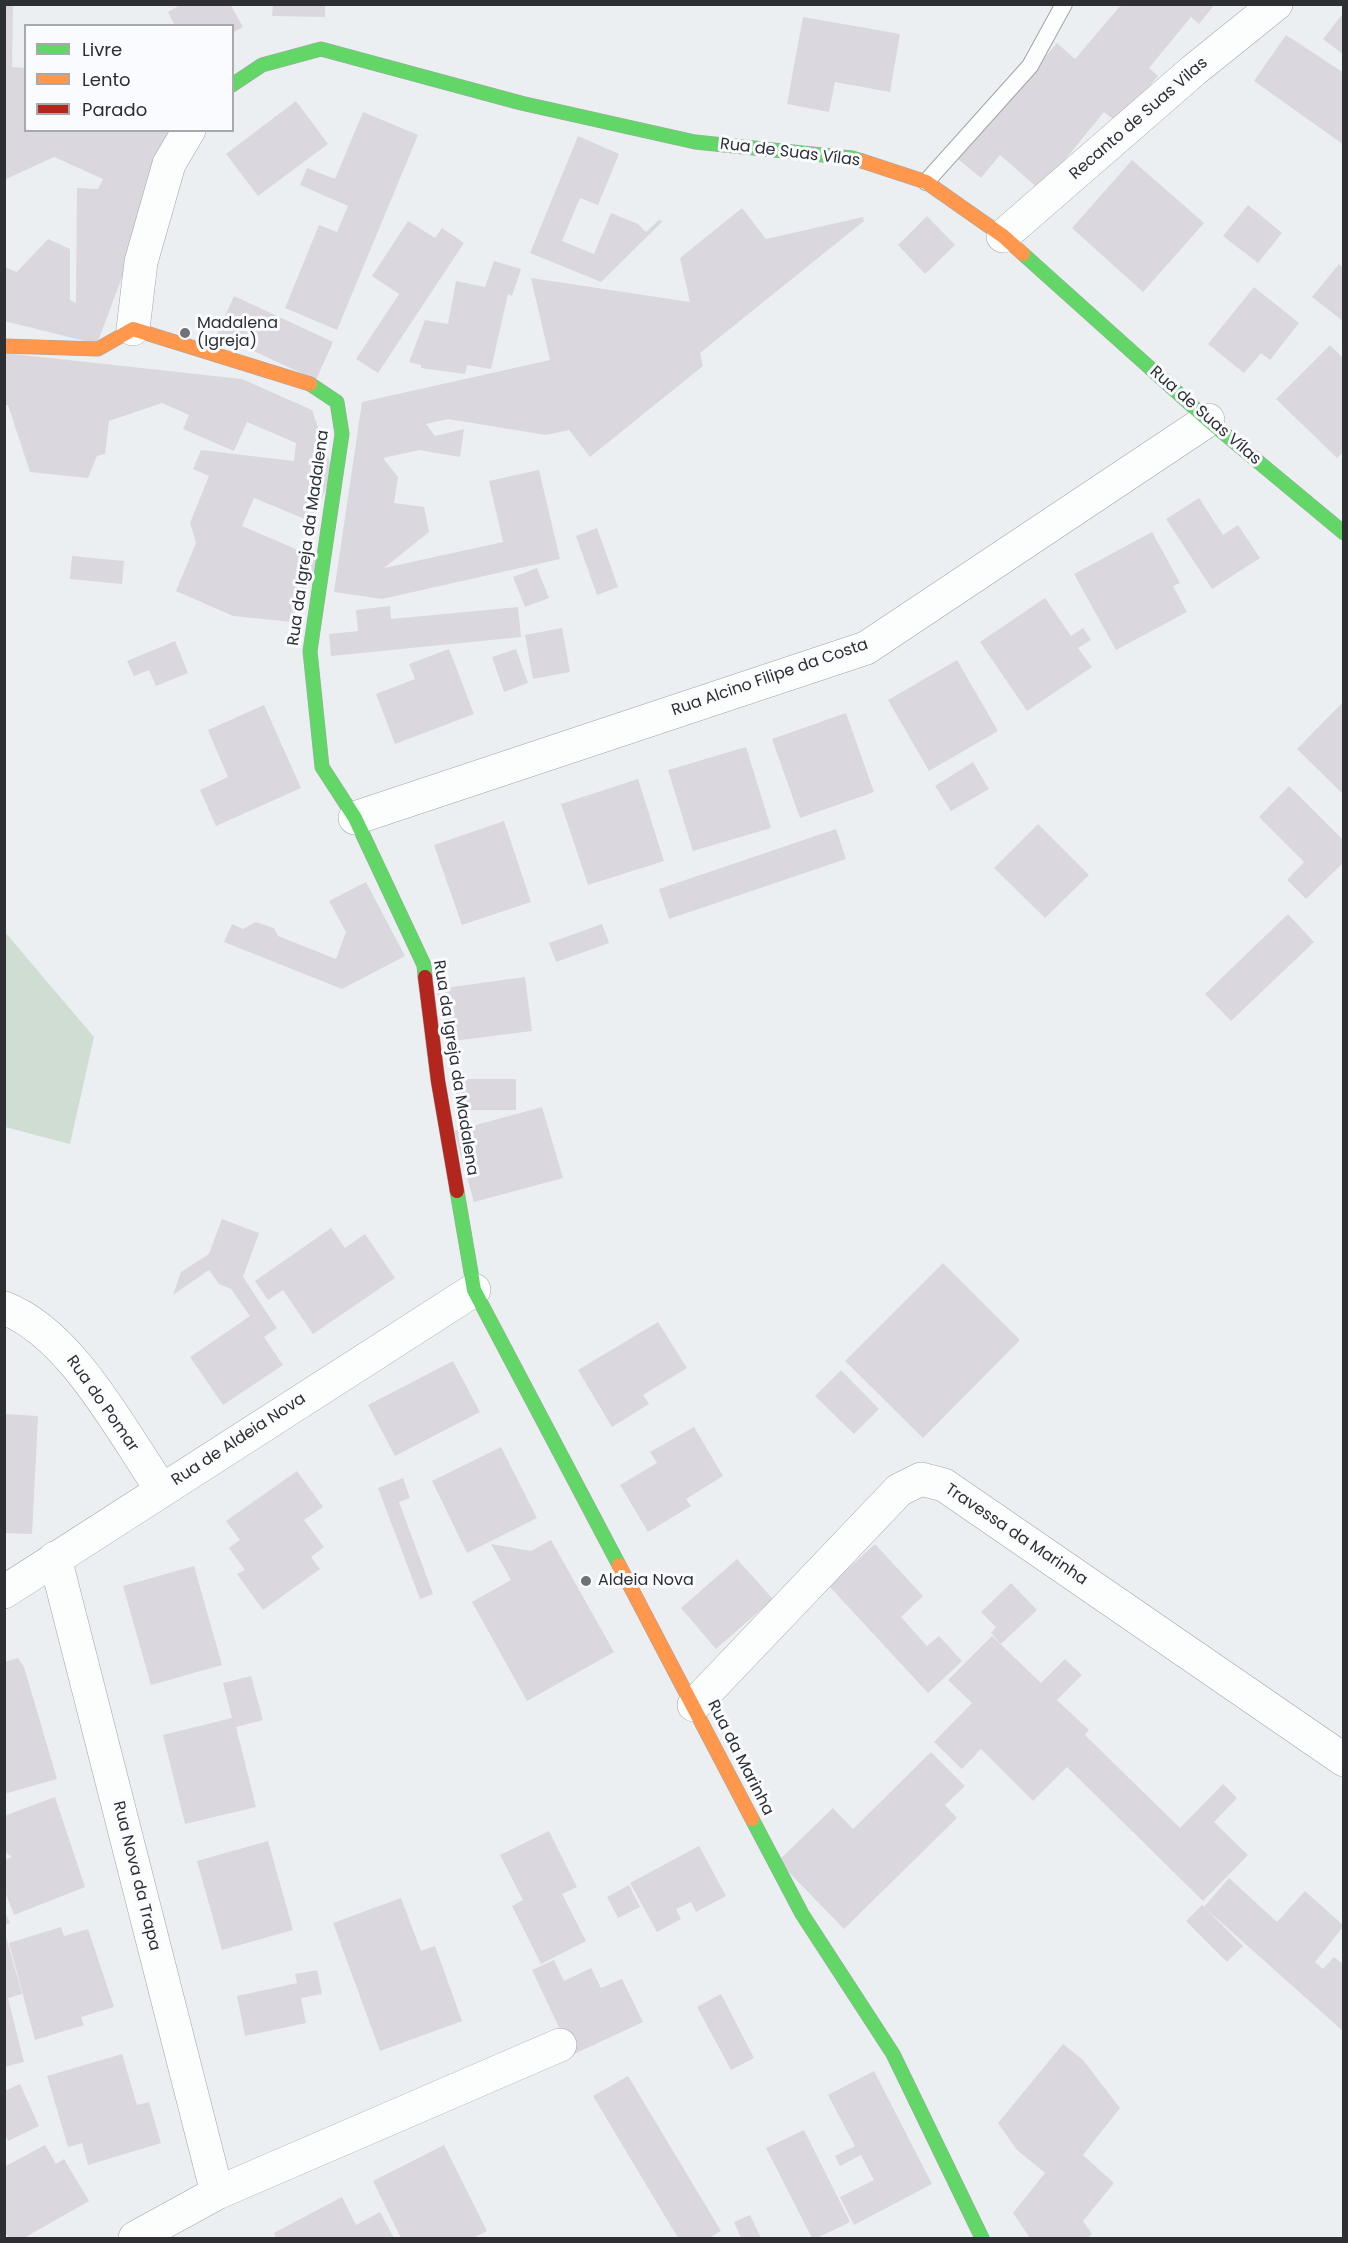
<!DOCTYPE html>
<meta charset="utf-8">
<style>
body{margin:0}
#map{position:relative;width:1348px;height:2243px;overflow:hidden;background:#eceff2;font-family:Poppins,sans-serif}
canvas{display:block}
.frame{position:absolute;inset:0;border:6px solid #2d2f32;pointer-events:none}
.legend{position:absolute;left:24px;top:24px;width:210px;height:108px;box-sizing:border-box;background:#f9fbfe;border:2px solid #a7a9ac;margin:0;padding:8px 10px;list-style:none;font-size:18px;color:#2d2f32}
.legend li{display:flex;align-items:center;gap:12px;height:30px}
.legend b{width:30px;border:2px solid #a7a9ac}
</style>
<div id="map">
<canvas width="1348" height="2243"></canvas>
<div class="frame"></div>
<ul class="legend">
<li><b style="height:8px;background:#63d668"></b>Livre</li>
<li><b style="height:8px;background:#ff974d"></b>Lento</li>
<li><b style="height:8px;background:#b3261e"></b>Parado</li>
</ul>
</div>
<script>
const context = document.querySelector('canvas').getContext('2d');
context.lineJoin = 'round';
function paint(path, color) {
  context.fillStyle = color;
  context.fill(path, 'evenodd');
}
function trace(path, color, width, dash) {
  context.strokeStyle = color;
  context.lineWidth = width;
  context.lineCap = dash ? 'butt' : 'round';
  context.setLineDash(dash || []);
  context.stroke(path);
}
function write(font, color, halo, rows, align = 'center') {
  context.font = font + ' Poppins,sans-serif';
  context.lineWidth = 6;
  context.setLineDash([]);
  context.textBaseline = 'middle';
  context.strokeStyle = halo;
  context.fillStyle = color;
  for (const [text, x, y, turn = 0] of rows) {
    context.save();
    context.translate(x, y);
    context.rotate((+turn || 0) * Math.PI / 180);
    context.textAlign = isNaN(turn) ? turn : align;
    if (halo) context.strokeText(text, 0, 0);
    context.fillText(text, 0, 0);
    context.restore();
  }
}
const green = new Path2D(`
 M4,931l90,106 -24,107 -65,-17z`);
const building = new Path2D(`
 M4,4h9l-1,63 14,1v62h151l-80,214 -93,-23v-54l13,5 31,-33 22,10v51l6,3 1,-115 21,1 5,-10 -49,-22 -50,23z
 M182,4h48l13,23 -11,6v-7h-57l-7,-14z
 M273,4h52v13l-53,-1z
 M1122,4h93l-16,20 -8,-7 -42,51 9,8 -40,47 -14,-11 -64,78 -40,-35 -19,23 -23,-19 99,-116 18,16z
 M1344,12v43l-21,-16z
 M803,17l97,17 -10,58 -55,-10 -6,30 -42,-8z
 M1286,35l58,38v72l-90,-64z
 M296,101l32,43 -70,52 -32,-42z
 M363,112l55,23 -81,195 -52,-22 34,-83 18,7 11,-26 -48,-21 7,-17 28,11z
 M578,136l41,18 -21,51 -18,-7 -18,43 32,13 17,-41 27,11 8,8 13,-12 4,1 -62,61 -71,-29z
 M1132,160l72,63 -61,69 -71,-64z
 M1248,205l34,28 -24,30 -35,-27z
 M742,208l24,31 97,-22 1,4 -164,132 3,13 -113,91 -21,-27 -23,5 -98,-16 -22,5 9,12 29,-7 -4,28 -41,-7 -36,8 15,19 -4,26 30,4 5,25 -45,36 119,-26 -14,-61 50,-11 21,89 -178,40 -48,-7 28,-190 188,-42 -19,-82 159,24 -10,-44z
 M927,216l28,29 -30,29 -27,-29z
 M408,221l27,17 7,-10 22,15 -86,130 -22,-14 43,-65 -27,-18z
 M494,261l27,8 -9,27 -4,-2 -17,75 -24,-4 -2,9 -44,-6v-3l-12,-3 16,-42 23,4 8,-43 29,6z
 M1339,264l5,4v54l-32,-25z
 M1254,287l45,36 -29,37 -9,-7 -17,20 -36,-29z
 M234,296l99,46 -17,38 -99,-46z
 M1330,345l14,14v92l-7,7 -61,-59z
 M4,353l238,26 70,31 21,62 -21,50 -58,-24 -12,28 77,33 -27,63 -59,-6 -57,-25 20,-48 -6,-20 19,-47 -16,-7 8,-19 93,11 2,-18 -49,-21 -13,29 -51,-22 6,-14 -27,-12 -53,18 -4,33 -8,2 -9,22 -58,-6 -22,-67h-4z
 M1199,498l24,37 15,-10 22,33 -48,31 -46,-70z
 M597,528l21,59 -21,8 -21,-59z
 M1152,532l28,51 -7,3 14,26 -71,38 -42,-76z
 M72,556l52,5 -2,23 -52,-5z
 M537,568l12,30 -24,9 -12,-30z
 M1045,598l26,38 12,-8 8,12 -13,8 14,19 -65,44 -47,-69z
 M390,606l1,13 127,-12 3,30 -190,19 -2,-22 29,-3 -2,-21z
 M562,628l8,44 -37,7 -8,-44z
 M175,641l13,32 -32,13 -7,-16 -15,6 -7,-15z
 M449,649l25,65 -79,30 -19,-50 39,-15 -6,-15z
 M516,649l12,34 -24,9 -12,-35z
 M957,660l41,71 -69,40 -41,-71z
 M1342,703l2,2v90l-47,-46z
 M264,705l37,83 -85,38 -16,-36 28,-13 -20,-47z
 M846,713l28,79 -74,26 -28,-79z
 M746,747l25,81 -78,23 -25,-81z
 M973,762l16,27 -38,22 -16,-25z
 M638,779l26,82 -76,24 -27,-81z
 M1289,786l55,55v21l-38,37 -19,-19 17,-18 -45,-45z
 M504,821l27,81 -69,23 -28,-80z
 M1038,824l51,51 -44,43 -51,-50z
 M836,829l10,30 -177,60 -10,-30z
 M366,882l39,74 -63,33 -118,-47 8,-18 11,5 13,-7 18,6 4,8 58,23 10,-27 -17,-31z
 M1288,914l26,28 -83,79 -26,-27z
 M602,924l7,19 -53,19 -7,-19z
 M525,977l7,54 -87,11 -8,-53z
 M456,1079h60v31h-60z
 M542,1107l21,71 -89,24 -20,-71z
 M222,1219l37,14 -16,44 34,51 -13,9 19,28 -60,40 -33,-48 60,-41 -19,-27 -12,-5 -10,-14 -36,25 8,-23 28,-18z
 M331,1228l14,20 20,-14 30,44 -82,56 -30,-44 -15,10 -13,-19z
 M943,1263l77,77 -97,98 -78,-77z
 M658,1322l29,46 -44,27 6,9 -37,23 -34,-57z
 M453,1361l27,51 -85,44 -27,-51z
 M841,1370l38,39 -25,25 -39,-38z
 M4,1414l34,2 -6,118 -28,-1z
 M694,1427l29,49 -37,23 5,7 -43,26 -28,-47 37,-22 -7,-11z
 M501,1447l36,71 -70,35 -35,-72z
 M297,1471l26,36 -19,13 20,27 -13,10 9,12 -57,41 -26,-36 8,-4 -16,-22 11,-8 -14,-19z
 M403,1478l7,20 -11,4 34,92 -13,5 -42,-111z
 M551,1540l63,112 -87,49 -55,-99 39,-22 -20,-36 40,7z
 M875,1544l48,52 -22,21 26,29 12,-10 23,25 -34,32 -99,-107z
 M737,1559l36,40 -57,50 -35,-41z
 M194,1566l28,99 -71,20 -28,-99z
 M1011,1583l26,27 -36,34 -10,-11 5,-6 -15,-15z
 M992,1636l49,47 24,-24 17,16 -25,25 32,30 -4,5 95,93 43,-44 14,14 -23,24 34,33 -45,46 -136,-134 -34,34 -52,-52 -19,20 -28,-27 38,-39 -24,-23z
 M18,1658l6,9 33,112 -53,15v-132z
 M251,1676l12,44 -27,7 20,80 -71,17 -22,-89 69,-17 -9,-35z
 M931,1752l34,34 -20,19 12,13 -113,111 -66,-68 55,-53 20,21z
 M55,1797l30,90 -71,28 -10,-26v-29l8,-3 -8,-6v-35z
 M549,1831l28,56 -15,7 24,47 -45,23 -29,-58 11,-6 -23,-45z
 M268,1841l25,89 -71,20 -25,-89z
 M699,1846l27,50 -30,16 -5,-10 -15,7 5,10 -24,13 -27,-49z
 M1229,1878l48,44 28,-31 39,35 -29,36 8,7 11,-12 10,8v67l-140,-125z
 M629,1885l11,22 -22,11 -11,-21z
 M401,1898l20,53 14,-5 27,75 -82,30 -47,-128z
 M1202,1905l41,41 -16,16 -41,-41z
 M4,1910l6,13 -6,2z
 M61,1927l3,9 24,-7 26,78 -33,10 3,8 -49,15 -26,-97z
 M5,1933l17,61 -14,4 16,64 -20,5z
 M554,1960l10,21 27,-13 10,20 21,-9 21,43 -71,33 -40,-85z
 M317,1970l5,24 -21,4 5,25 -61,13 -8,-40 60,-13 -2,-9z
 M721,1994l33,64 -23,12 -34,-63z
 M1063,2044l20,16 37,48 -37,47 31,28 -31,38 9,13 -4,4h-58l-17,-25 32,-40 -28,-23 -19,-27z
 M122,2054l15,51 12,-3 12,41 -73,22 -6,-22 -14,4 -21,-71z
 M874,2071l58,113 -78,41 -14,-28 34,-17 -13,-25 -21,11 -5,-10 20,-10 -27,-51z
 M628,2076l93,155 -12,7h-31l-85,-142z
 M20,2084l19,42 -31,15 -3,-8v-42z
 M804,2130l46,92 -33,16h-5l-46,-90z
 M45,2145l11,19 8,-5 25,42 -65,37h-15l-5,-7v-64z
 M444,2145l43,86 -14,7h-72l-28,-57z
 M342,2197l14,28 24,-13 14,26h-118l-2,-5z
 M750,2215l11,23h-20l-7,-16z`);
const lane = new Path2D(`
 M926,182l104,-116 34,-62`);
const street = new Path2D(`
 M1003,236l191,-166 82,-66
 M133,329l8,-67 28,-98 20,-34
 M355,818l511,-170 342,-228
 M4,1308c67,25 118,124 158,182
 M55,1558l162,635
 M4,1592l470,-302
 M694,1705l205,-215 22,-11 23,6 400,275
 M135,2238l82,-45 343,-148`);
const fast = new Path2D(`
 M232,85l30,-20 59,-16 200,54 174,39 157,16 10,3
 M1023,254l185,166 136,113
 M310,384l27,18 5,32 -32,217 12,116 33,51 69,147 1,12
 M457,1191l17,99 145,275
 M752,1819l50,95 91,140 89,184`);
const slow = new Path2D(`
 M862,161l64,21 77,54 20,18
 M4,346l94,3 35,-20 177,55
 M619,1565l133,254`);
const jam = new Path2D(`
 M425,977l13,104 19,110`);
const markers = [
 [185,333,6,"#707275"],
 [586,1581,6,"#707275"]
];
const streetNames = [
 ["Recanto de Suas Vilas",1139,119,-41],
 ["Rua de Suas Vílas",790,153,7],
 ["Rua de Suas Vílas",1205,416,41],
 ["Rua da Igreja da Madalena",309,538,-82],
 ["Rua Alcino Filipe da Costa",770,678,-19],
 ["Rua da Igreja da Madalena",455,1068,81],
 ["Rua do Pomar",102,1404,55],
 ["Rua de Aldeia Nova",239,1440,-33],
 ["Travessa da Marinha",1016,1535,34],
 ["Rua da Marinha",740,1758,63],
 ["Rua Nova da Trapa",136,1876,76]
];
const poiNames = [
 ["Madalena",197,324],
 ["(Igreja)",197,342],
 ["Aldeia Nova",598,1581]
];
paint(green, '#cfddd2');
paint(building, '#dad7de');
trace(lane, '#a3a5a8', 18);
trace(street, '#a3a5a8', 34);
trace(fast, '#a3a5a8', 15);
trace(slow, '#a3a5a8', 15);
trace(jam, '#a3a5a8', 15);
trace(lane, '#fcfdfd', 16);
trace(street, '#fcfdfd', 33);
trace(fast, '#63d668', 14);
trace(slow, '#ff974d', 14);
trace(jam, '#b3261e', 14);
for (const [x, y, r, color] of markers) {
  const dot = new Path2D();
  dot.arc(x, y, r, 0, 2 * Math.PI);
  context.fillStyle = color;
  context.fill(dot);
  trace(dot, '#f9fbfe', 2);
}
write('16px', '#2d2f32', '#f9fbfe', streetNames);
write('16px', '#2d2f32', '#f9fbfe', poiNames, 'left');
</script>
